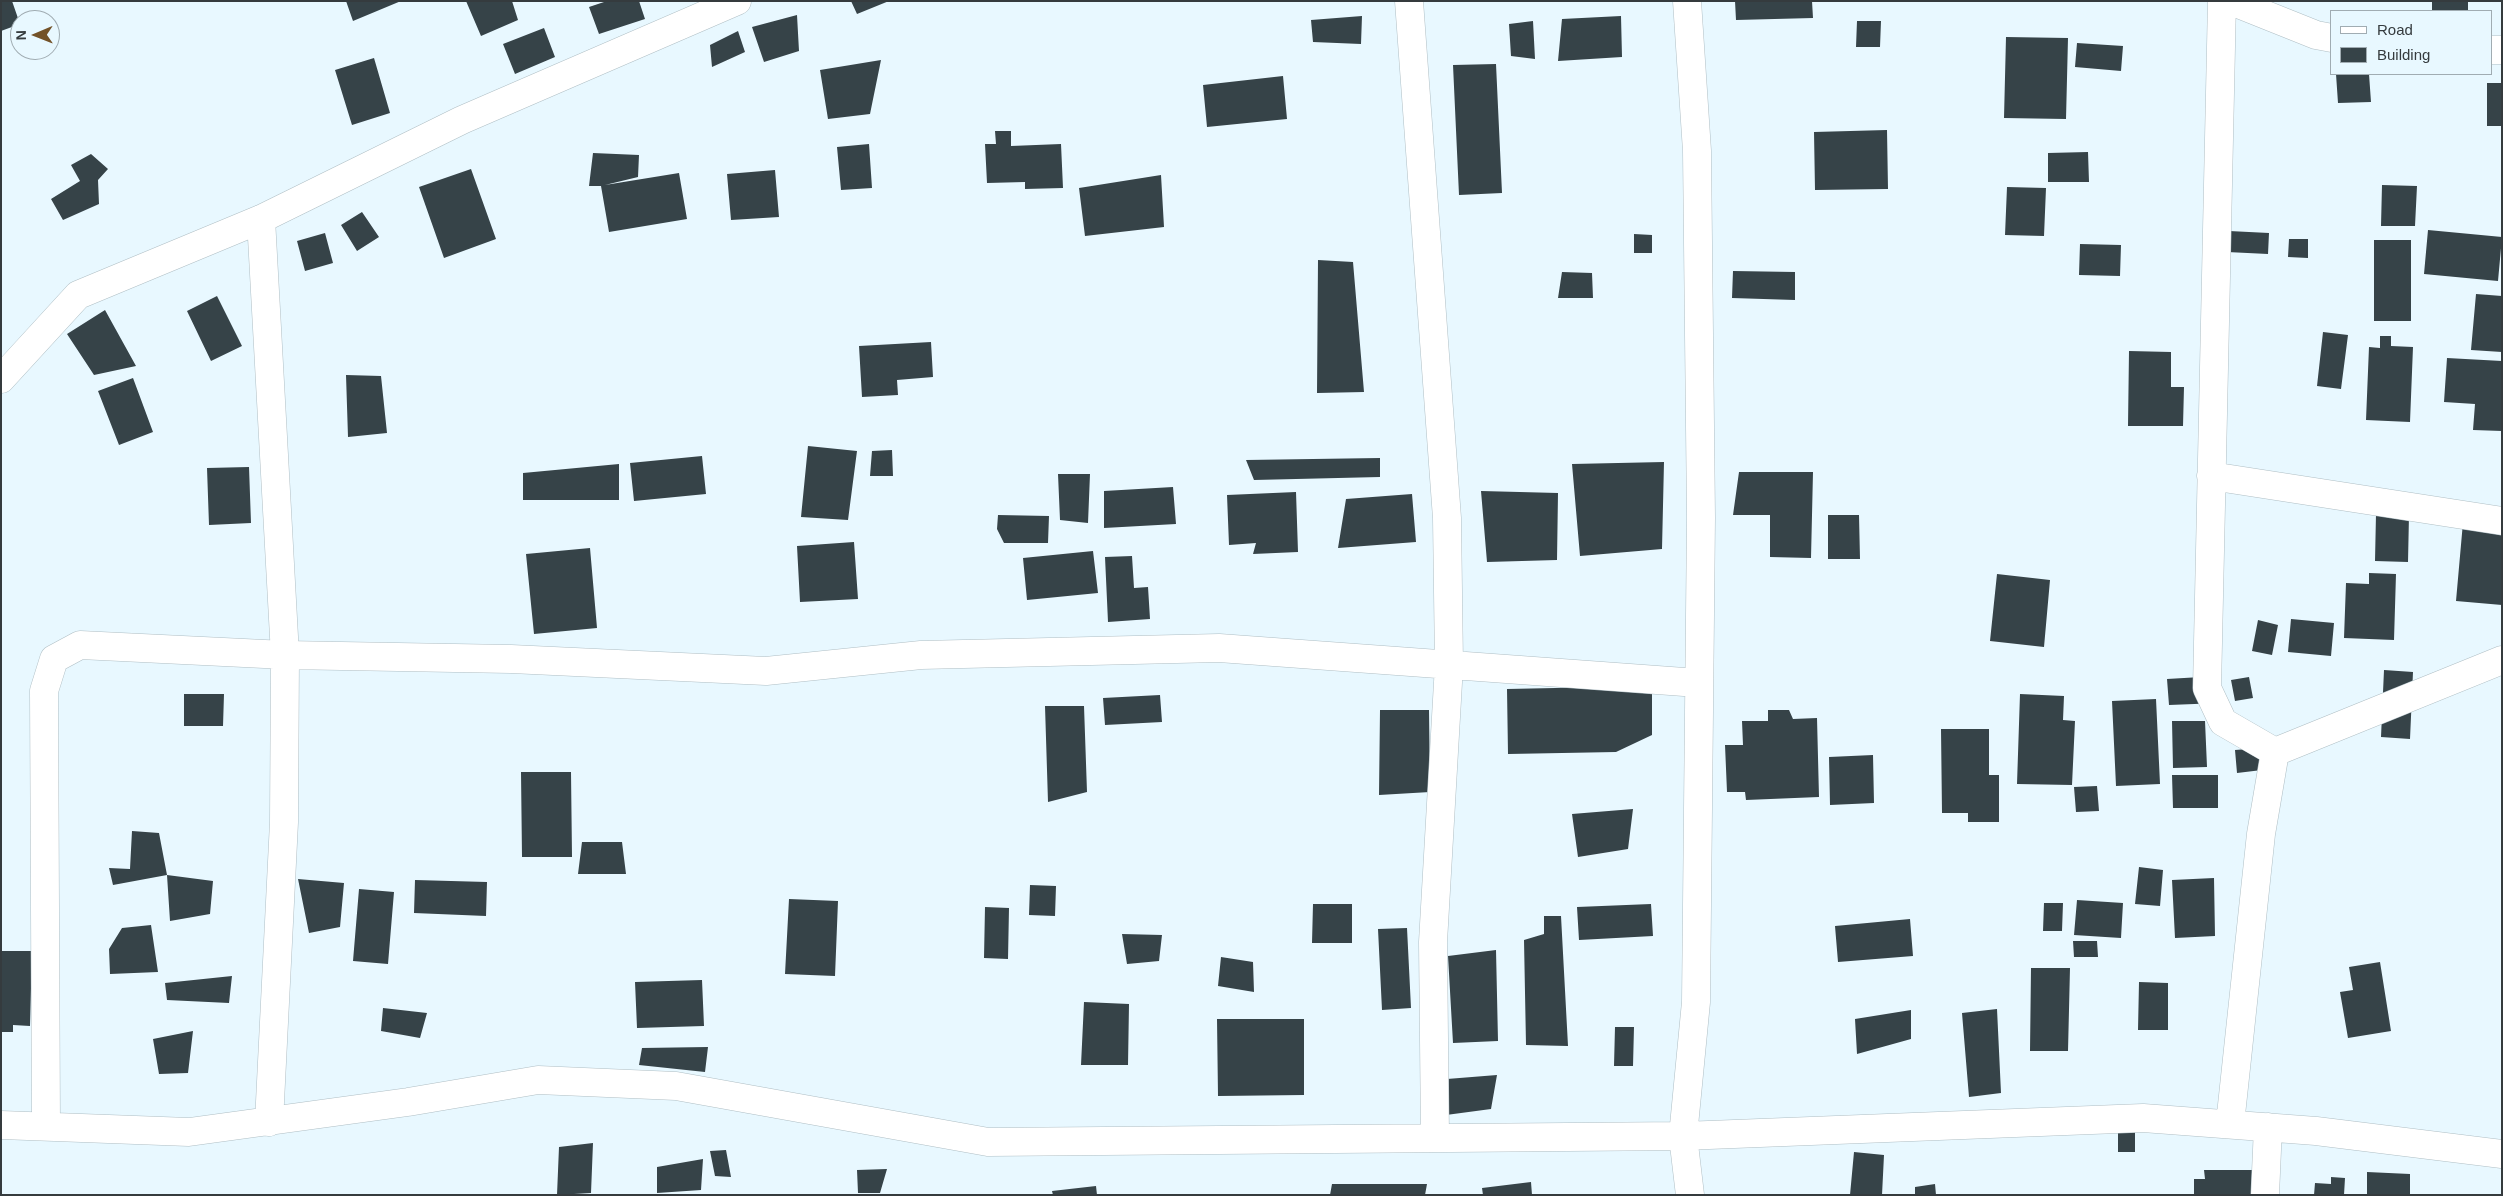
<!DOCTYPE html>
<style>
body{margin:0}
#map{position:relative;width:2503px;height:1196px;overflow:hidden;background:#e8f8ff;font-family:Helvetica,sans-serif}
canvas{display:block}
.frame{position:absolute;inset:0;border:2px solid #353b3e;pointer-events:none}
.legend{position:absolute;left:2330px;top:10px;width:162px;height:65px;box-sizing:border-box;background:#e8f8ff;border:1px solid #a0acb2;margin:0;padding:6px 9px;list-style:none;font-size:15px;color:#353b3e}
.legend li{display:flex;align-items:center;gap:10px;height:25px}
.legend b{width:25px;border:1px solid #a0acb2}
.north{position:absolute;left:10px;top:10px;width:50px;height:50px;box-sizing:border-box;background:#e8f8ff;border:1px solid #a0acb2;border-radius:50%;rotate:269deg;font-size:14px;font-weight:700;line-height:20px;text-align:center;color:#353b3e}
.north::after{content:'';display:block;margin:auto;width:18px;height:22px;background:#735228;clip-path:polygon(50% 0,100% 100%,50% 72%,0 100%)}
</style>
<div id="map">
<canvas width="2503" height="1196"></canvas>
<div class="frame"></div>
<ul class="legend">
<li><b style="height:6px;background:#fff"></b>Road</li>
<li><b style="height:14px;background:#364348"></b>Building</li>
</ul>
<div class="north">N</div>
</div>
<script>
const context = document.querySelector('canvas').getContext('2d');
context.lineJoin = 'round';
function paint(path, color) {
  context.fillStyle = color;
  context.fill(path, 'evenodd');
}
function trace(path, color, width, dash) {
  context.strokeStyle = color;
  context.lineWidth = width;
  context.lineCap = dash ? 'butt' : 'round';
  context.setLineDash(dash || []);
  context.stroke(path);
}
const building = new Path2D(`
 M1,1h11l8,23 -19,7z
 M346,1h55l-48,20z
 M466,1h46l6,19 -37,16z
 M607,1h32l6,18 -46,15 -10,-27z
 M851,1h38l-32,13z
 M1735,1h77l1,17 -77,2z
 M2432,1h36v10h-36z
 M797,15l2,36 -35,11 -12,-35z
 M1362,16l-1,28 -48,-2 -2,-22z
 M1621,16l1,41 -64,4 4,-42z
 M1533,21l2,38 -24,-3 -2,-32z
 M1857,21h24l-1,26h-24z
 M544,28l11,29 -40,17 -12,-30z
 M738,31l7,21 -33,15 -2,-22z
 M2006,37l62,1 -2,81 -62,-1z
 M2077,43l46,3 -2,25 -46,-4z
 M374,58l16,55 -38,12 -17,-55z
 M881,60l-11,54 -42,5 -8,-49z
 M1496,64l6,129 -43,2 -6,-130z
 M2336,74h33l2,28 -33,1z
 M1283,76l4,43 -80,8 -4,-42z
 M2487,83h15v43h-15z
 M1887,130l1,59 -73,1 -1,-58z
 M995,131h16v15l50,-2 2,44 -38,1v-7l-38,1 -2,-39h11z
 M869,144l3,44 -31,2 -4,-43z
 M2088,152l1,30h-41v-29z
 M593,153l46,2 -1,22 -33,8 74,-12 8,46 -78,13 -8,-46h-12z
 M91,154l17,15 -10,11 1,24 -36,16 -12,-21 29,-18 -9,-16z
 M471,169l25,70 -52,19 -25,-71z
 M775,170l4,47 -48,3 -4,-46z
 M1161,175l3,52 -79,9 -6,-48z
 M2382,185l35,1 -2,40h-34z
 M2007,187l39,1 -2,48 -39,-1z
 M362,212l17,25 -22,14 -16,-26z
 M2428,230l74,7 -4,44 -74,-7z
 M2229,231l40,2 -1,21 -41,-2z
 M325,233l8,30 -28,8 -8,-30z
 M1634,234l18,1v18h-18z
 M2289,239h19v19l-20,-1z
 M2374,240h37v81h-37z
 M2080,244l41,1 -1,31 -41,-1z
 M1318,260l35,2 11,130 -47,1z
 M1733,271l62,1v28l-63,-2z
 M1562,272l30,1 1,25h-35z
 M2476,294l26,2v56l-31,-2z
 M217,296l25,50 -31,15 -24,-50z
 M105,310l31,56 -42,9 -27,-41z
 M2323,332l25,3 -7,54 -24,-3z
 M2380,336h11v10l22,1 -3,75 -44,-2 3,-73 11,1z
 M931,342l2,35 -36,3 1,15 -36,2 -3,-51z
 M2129,351l42,1v35h13l-1,39h-55z
 M2447,358l55,3v70l-29,-1 2,-26 -31,-2z
 M346,375l35,1 6,57 -39,4z
 M133,378l20,54 -34,13 -21,-54z
 M808,446l49,5 -9,69 -47,-3z
 M892,450l1,26h-23l2,-25z
 M702,456l4,38 -72,7 -4,-38z
 M1380,458v19l-126,3 -8,-20z
 M1664,462l-2,87 -82,7 -8,-92z
 M619,464v36h-96v-27z
 M249,467l2,56 -42,2 -2,-57z
 M1739,472h74l-2,86 -41,-1v-42h-37z
 M1058,474h32l-2,49 -28,-3z
 M1173,487l3,37 -72,4v-37z
 M1481,491l77,2 -1,67 -70,2z
 M1296,492l2,60 -45,2 3,-11 -27,2 -2,-50z
 M1412,494l4,48 -78,6 8,-49z
 M2464,511l38,3v91l-46,-4z
 M2376,514l33,1 -1,47 -33,-1z
 M998,515l51,1 -1,27h-44l-7,-14z
 M1828,515h31l1,44h-32z
 M854,542l4,57 -58,3 -3,-56z
 M590,548l7,80 -63,6 -8,-80z
 M1093,551l5,42 -71,7 -4,-42z
 M1132,556l2,32 14,-1 2,32 -42,3 -3,-65z
 M2369,573l27,1 -2,66 -50,-2 2,-55 23,1z
 M1997,574l53,6 -6,67 -54,-6z
 M2291,619l43,4 -3,33 -43,-4z
 M2258,620l20,5 -6,30 -20,-4z
 M2384,670l29,2 -3,67 -29,-2z
 M2218,676l2,27 -51,2 -2,-26z
 M2249,677l4,21 -18,3 -4,-21z
 M1652,686v49l-36,17 -108,2 -1,-65z
 M184,694h40l-1,32h-39z
 M2020,694l44,2 -1,24 12,1 -3,64 -55,-1z
 M1160,695l2,27 -57,3 -2,-27z
 M2156,699l4,85 -44,2 -4,-85z
 M1045,706h39l3,86 -39,10z
 M1380,710h49l1,82 -51,3z
 M1768,710h21l4,9 24,-1 2,79 -73,3 -1,-8h-18l-2,-47h18l-1,-24h26z
 M2172,721h33l2,46 -34,1z
 M1941,729h48v46h10v47h-31v-9h-26z
 M2260,748l2,22 -25,3 -2,-23z
 M1873,755l1,48 -44,2 -1,-48z
 M521,772h50l1,85h-50z
 M2172,775h46v33h-45z
 M2097,786l2,25 -23,1 -2,-25z
 M1633,809l-5,40 -50,8 -6,-43z
 M132,831l27,2 8,42 46,6 -3,33 -40,7 -3,-46 -54,10 -4,-17 21,1z
 M582,842h40l4,32h-48z
 M2139,867l24,3 -3,36 -25,-2z
 M2214,878l1,58 -40,2 -3,-58z
 M298,879l46,4 -4,44 -31,6z
 M415,880l72,2 -1,34 -72,-3z
 M1030,885l26,1 -1,30 -26,-1z
 M359,889l35,3 -6,72 -35,-3z
 M789,899l49,2 -3,75 -50,-2z
 M2077,900l46,3 -2,35 -47,-3z
 M2044,903h19l-1,28h-19z
 M1313,904h39v39h-40z
 M1651,904l2,32 -74,4 -2,-33z
 M985,907l24,1 -1,51 -24,-1z
 M1544,916h17l7,130 -42,-1 -2,-105 20,-6z
 M1910,919l3,37 -75,6 -3,-36z
 M151,925l7,47 -48,2 -1,-25 13,-21z
 M1407,928l4,80 -29,2 -4,-81z
 M1122,934l40,1 -3,26 -32,3z
 M2073,941h24l1,16h-24z
 M1496,950l2,91 -45,2 -5,-87z
 M1,951h31l-2,75 -17,-1v7h-12z
 M1221,957l32,5 1,30 -36,-6z
 M2380,962l11,69 -43,7 -8,-46 13,-2 -4,-23z
 M2031,968h39l-2,83h-38z
 M232,976l-3,27 -62,-3 -2,-17z
 M702,980l2,46 -67,2 -2,-46z
 M2139,982l29,1v47h-30z
 M1084,1002l45,2 -1,61h-47z
 M383,1008l44,5 -7,25 -39,-7z
 M1997,1009l4,84 -32,4 -7,-84z
 M1911,1010v29l-54,15 -2,-35z
 M1217,1019h87v76l-86,1z
 M1615,1027h19l-1,39h-19z
 M193,1031l-5,42 -29,1 -6,-35z
 M708,1047l-3,25 -66,-7 3,-17z
 M1497,1075l-6,34 -45,6 1,-36z
 M2118,1130h17v22h-17z
 M593,1143l-2,50 -34,2 2,-48z
 M726,1150l5,27 -16,-1 -5,-25z
 M1854,1152l30,3 -2,40h-32z
 M703,1159l-2,31 -44,3v-26z
 M887,1169l-7,24h-22l-1,-23z
 M2204,1170h49v25h-59v-16h11z
 M2367,1172l43,2v21h-43z
 M2331,1177l14,1 -1,17h-30l1,-12 16,1z
 M1531,1182l1,13h-49l-1,-7z
 M1332,1184h95l-2,11h-95z
 M1935,1184l1,11h-21v-8z
 M1096,1186l1,9h-44l-1,-4z`);
const minor = new Path2D(`
 M1409,1l38,517 2,147 -16,277 2,195
 M1687,1l10,150 4,367 -5,484 -13,134 7,59
 M2222,1l-15,687 16,34 52,30
 M2231,1l85,34 16,3
 M2492,50h10
 M261,219l24,436 -1,167 -15,300
 M1,379l77,-84 183,-76 201,-99 275,-119
 M2211,476l291,45
 M2230,1124l31,-290 14,-82 227,-92
 M1,1125l188,7 219,-30 130,-22 138,6 312,56 695,-6 460,-18 173,13 186,23
 M46,1126l-2,-435 10,-32 26,-14 205,10 226,4 255,12 155,-16 298,-7 479,35
 M2265,1195l3,-68`);
paint(building, '#364348');
trace(minor, '#afbec4', 29);
trace(minor, '#fff', 28);
</script>
